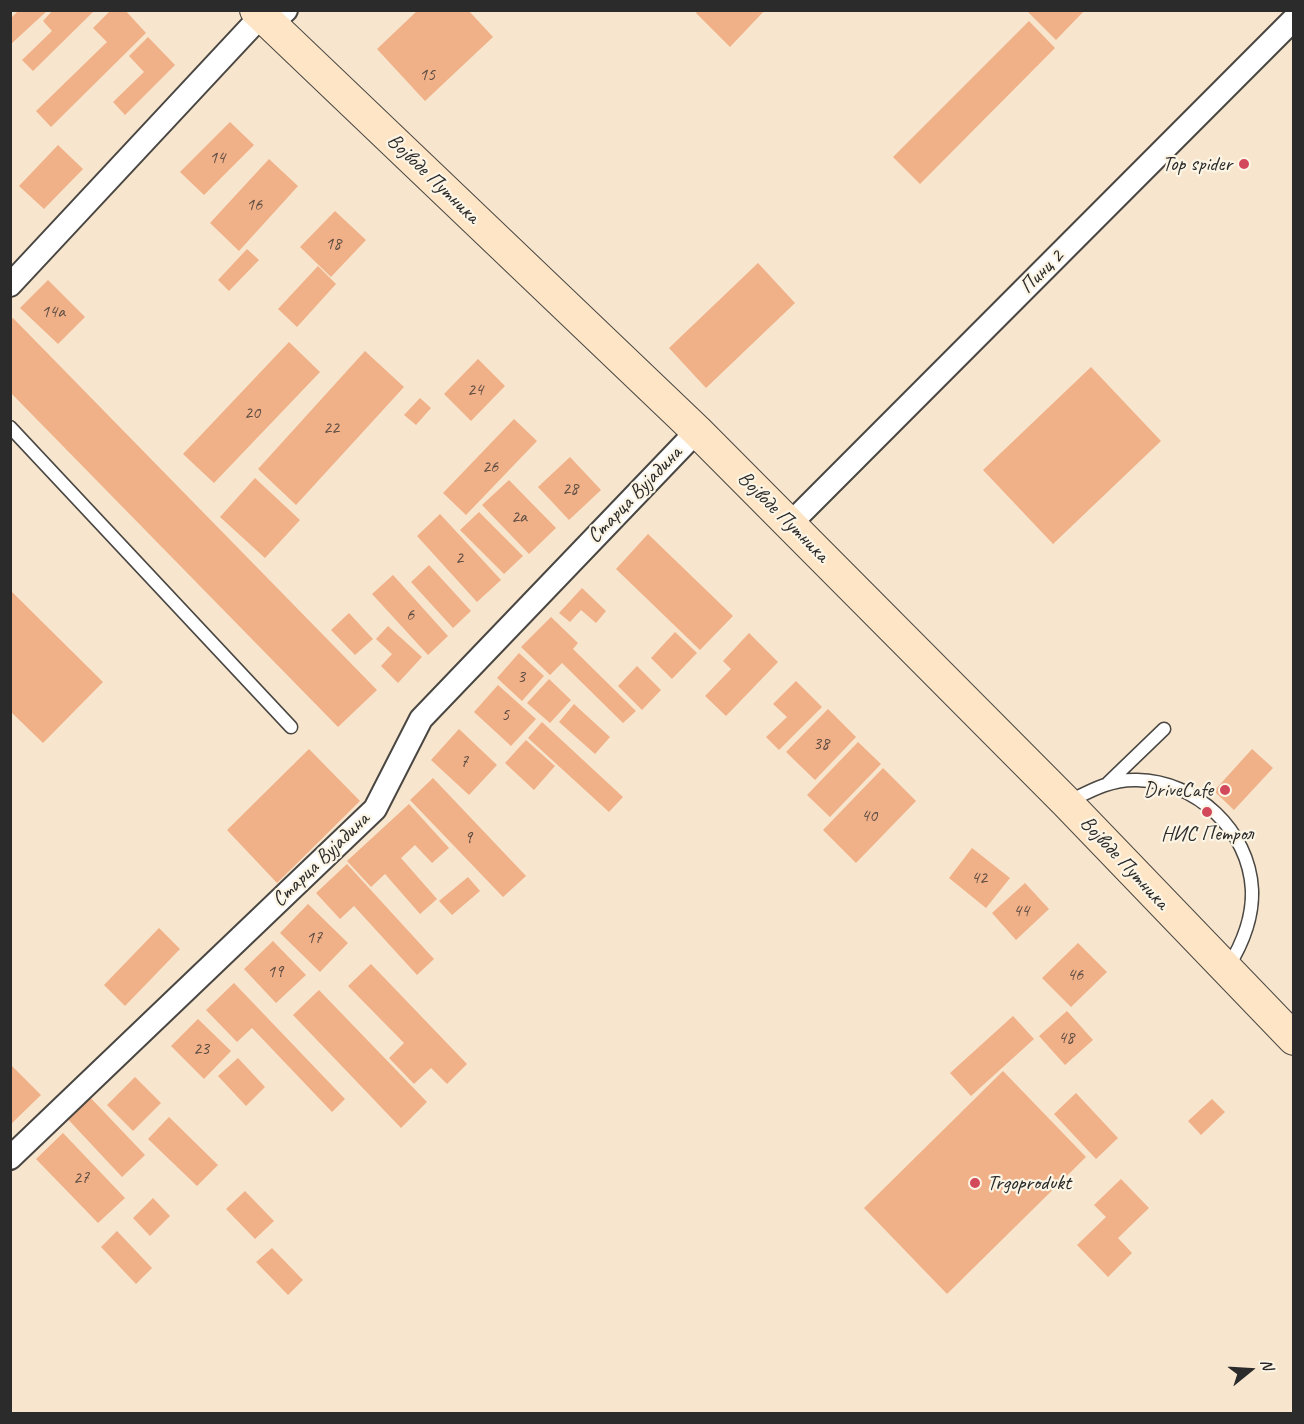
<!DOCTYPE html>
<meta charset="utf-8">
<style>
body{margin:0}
#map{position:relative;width:1304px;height:1424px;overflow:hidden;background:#f7e6cd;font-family:Caveat,sans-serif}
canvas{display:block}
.frame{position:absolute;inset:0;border:12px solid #2b2b2b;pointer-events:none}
.north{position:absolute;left:1220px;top:1340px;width:60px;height:60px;-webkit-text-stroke:4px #fcf5e5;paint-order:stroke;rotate:72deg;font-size:16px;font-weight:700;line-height:24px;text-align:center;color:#2b2b2b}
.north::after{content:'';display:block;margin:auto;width:21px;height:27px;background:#2b2b2b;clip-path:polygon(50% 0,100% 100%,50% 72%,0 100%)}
</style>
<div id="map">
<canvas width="1304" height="1424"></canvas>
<div class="frame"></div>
<div class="north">N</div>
</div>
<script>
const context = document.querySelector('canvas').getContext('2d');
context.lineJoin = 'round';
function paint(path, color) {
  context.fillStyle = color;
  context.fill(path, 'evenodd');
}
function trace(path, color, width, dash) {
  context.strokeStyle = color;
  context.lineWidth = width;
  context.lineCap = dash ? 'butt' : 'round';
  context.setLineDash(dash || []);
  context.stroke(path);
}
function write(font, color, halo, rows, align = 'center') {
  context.font = font + ' Caveat,sans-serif';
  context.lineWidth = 4.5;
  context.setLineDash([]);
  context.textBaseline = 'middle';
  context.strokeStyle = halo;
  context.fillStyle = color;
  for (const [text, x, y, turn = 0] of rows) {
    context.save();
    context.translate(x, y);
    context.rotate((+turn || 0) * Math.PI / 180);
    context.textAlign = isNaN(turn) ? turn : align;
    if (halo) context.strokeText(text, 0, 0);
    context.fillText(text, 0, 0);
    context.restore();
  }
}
const building = new Path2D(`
 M19,10h29l-38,35v-26z
 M53,10h42l-62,61 -11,-11 30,-29 -9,-10z
 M111,10h14l21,23 -95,94 -15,-16 71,-69 -14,-14z
 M418,10h50l25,27 -68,64 -48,-52z
 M698,10h67l-35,37 -34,-34z
 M1026,10h59l-29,30z
 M1029,21l26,27 -135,136 -27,-27z
 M148,37l27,28 -50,50 -12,-13 31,-30 -15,-16z
 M230,122l24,23 -50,50 -24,-23z
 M58,145l25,24 -39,40 -25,-23z
 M269,159l29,27 -59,65 -29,-28z
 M335,211l31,29 -35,37 -31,-30z
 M247,249l12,11 -30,31 -11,-11z
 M758,263l37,40 -89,85 -37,-40z
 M318,266l18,18 -39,43 -19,-18z
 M48,280l37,37 -27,27 -38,-36z
 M13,318l364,372 -39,37 -328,-335v-71z
 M289,342l31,30 -106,111 -31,-29z
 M365,351l39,36 -108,118 -38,-36z
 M478,359l27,27 -34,35 -27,-27z
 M1091,367l70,74 -108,103 -70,-74z
 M420,398l11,10 -15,17 -12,-10z
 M514,419l23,22 -71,74 -23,-22z
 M570,457l31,33 -32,30 -31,-33z
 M255,478l45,42 -35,38 -45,-41z
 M509,480l47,48 -27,26 -47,-49z
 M479,512l44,44 -19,18 -44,-44z
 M440,514l61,66 -24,22 -60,-66z
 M648,534l85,82 -33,34 -84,-81z
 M429,565l42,46 -18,17 -42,-46z
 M393,575l55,61 -20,19 -56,-61z
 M582,588l24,23 -10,12 -15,-13 -11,12 -11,-9z
 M10,590l93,92 -60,61 -33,-32z
 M349,613l24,26 -18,16 -24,-25z
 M551,617l27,26 -5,6 63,62 -13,12 -61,-60 -12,12 -29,-28z
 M388,626l34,31 -24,26 -17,-17 11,-12 -16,-15z
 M675,632l22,21 -25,26 -21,-21z
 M749,633l29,29 -52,54 -21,-20 26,-27 -8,-8z
 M519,653l25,23 -22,25 -25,-23z
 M637,666l24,24 -19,20 -24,-24z
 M549,679l22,21 -21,23 -23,-20z
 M796,681l26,26 -43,43 -13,-13 21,-20 -14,-13z
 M498,685l38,34 -25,27 -37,-34z
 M574,704l36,33 -15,17 -36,-32z
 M828,709l28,28 -41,43 -29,-28z
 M542,722l81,75 -14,15 -81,-74z
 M459,729l38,36 -28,30 -38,-35z
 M526,740l29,26 -21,24 -29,-27z
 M858,742l23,22 -51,53 -23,-22z
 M309,749l51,52 -83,82 -50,-53z
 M1252,749l21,19 -39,42 -20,-19z
 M883,768l33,33 -60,62 -33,-33z
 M433,778l93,98 -23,21 -93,-97z
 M409,804l40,44 -17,15 -17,-18 -14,13 36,41 -17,15 -35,-40 -14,13 -24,-26z
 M972,848l38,30 -24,30 -37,-30z
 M347,864l87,95 -17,16 -63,-69 -14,13 -24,-26z
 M468,877l12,14 -28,24 -13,-14z
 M1025,883l24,26 -33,31 -24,-27z
 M308,904l40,39 -28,29 -40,-39z
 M159,928l21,21 -55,57 -21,-21z
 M273,941l33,34 -30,28 -32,-34z
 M1078,943l29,29 -36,35 -29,-29z
 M371,964l96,100 -20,20 -16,-16 -17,16 -25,-26 15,-15 -56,-57z
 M234,983l111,116 -13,13 -80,-84 -15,14 -31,-32z
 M319,990l108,112 -26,26 -108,-113z
 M1067,1011l26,29 -28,25 -26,-29z
 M1013,1016l21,23 -63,57 -21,-23z
 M198,1019l33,32 -27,28 -33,-33z
 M238,1058l27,29 -19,19 -28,-30z
 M10,1064l31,31 -31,30z
 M1003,1071l83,86 -139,137 -83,-86z
 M135,1077l26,26 -28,28 -26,-26z
 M86,1093l59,62 -23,22 -58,-62z
 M1076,1093l42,45 -22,21 -42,-45z
 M1212,1099l13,13 -24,23 -13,-14z
 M169,1117l49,48 -21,21 -49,-47z
 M63,1133l62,65 -27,25 -62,-64z
 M1121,1179l28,29 -31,30 14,15 -24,24 -31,-32 29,-28 -12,-12z
 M245,1191l29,30 -19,18 -29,-30z
 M153,1198l17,18 -20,20 -17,-18z
 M117,1231l35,37 -16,16 -35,-37z
 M272,1248l31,32 -15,15 -32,-33z`);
const service = new Path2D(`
 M10,427l281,300
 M1108,783l56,-54
 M1068,802c22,-11 43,-23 69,-22 59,1 112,50 115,110 1,28 -9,53 -24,77`);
const minor = new Path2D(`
 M270,25l16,-15
 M10,285l251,-269
 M790,524l504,-505
 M10,1158l365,-349 46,-90 276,-288`);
const secondary = new Path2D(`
 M256,10l441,421 369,371 228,237`);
const markers = [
 [1244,164,6,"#d1495b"],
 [1225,790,6,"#d1495b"],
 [1207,812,6,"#d1495b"],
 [975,1183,6,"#d1495b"]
];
const numberNames = [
 ["15",427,75],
 ["14",217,158],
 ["16",254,205],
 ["18",333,244],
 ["14a",53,312],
 ["24",475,390],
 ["20",252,413],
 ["22",331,428],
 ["26",490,467],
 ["28",570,489],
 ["2a",519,517],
 ["2",459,558],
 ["6",410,615],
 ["3",521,677],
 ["5",505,715],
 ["38",821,744],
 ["7",464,762],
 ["40",869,816],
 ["9",468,838],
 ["42",979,878],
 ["44",1021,911],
 ["17",314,938],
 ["19",275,972],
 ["46",1075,975],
 ["48",1066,1038],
 ["23",201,1049],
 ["27",81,1178]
];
const poiNames = [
 ["Top spider",1232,164],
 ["DriveCafe",1213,790],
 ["НИС Петрол",1207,834,"center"],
 ["Trgoprodukt",987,1183,"left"]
];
const streetNames = [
 ["Војводе Путника",433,179,44],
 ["Пинц 2",1042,272,-45],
 ["Старца Вујадина",635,495,-46],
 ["Војводе Путника",783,517,45],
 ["Старца Вујадина",321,860,-44],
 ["Војводе Путника",1124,863,47]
];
paint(building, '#f0b088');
trace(service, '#4a4743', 15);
trace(minor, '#4a4743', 26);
trace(secondary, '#4a4743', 34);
trace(service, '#fff', 12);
trace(minor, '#fff', 22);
trace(secondary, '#fee5c5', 32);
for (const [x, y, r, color] of markers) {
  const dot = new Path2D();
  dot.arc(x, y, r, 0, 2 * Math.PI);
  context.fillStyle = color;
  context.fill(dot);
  trace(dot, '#fcf5e5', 2);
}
write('18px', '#5c4c42', null, numberNames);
write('21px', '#2b2b2b', '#fcf5e5', poiNames, 'right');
write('21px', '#2b2b2b', '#fcf5e5', streetNames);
</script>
